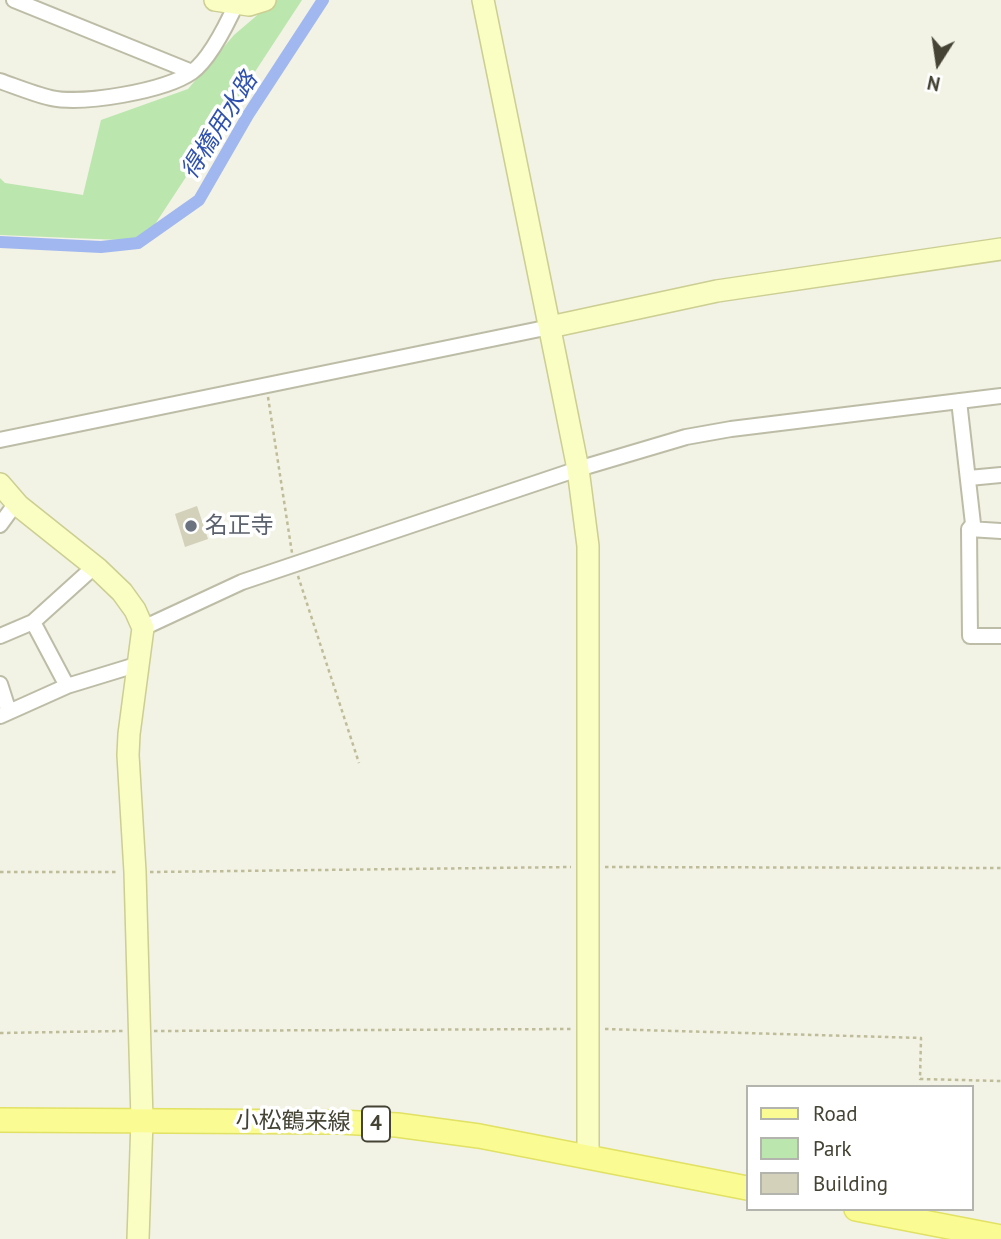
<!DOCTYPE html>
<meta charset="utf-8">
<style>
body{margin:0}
#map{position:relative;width:1001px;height:1239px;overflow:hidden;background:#f2f2e5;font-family:"PT Sans",sans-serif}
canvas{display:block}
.legend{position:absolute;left:746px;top:1085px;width:228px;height:126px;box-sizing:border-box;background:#fff;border:2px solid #b4b4ae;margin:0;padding:9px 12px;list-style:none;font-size:21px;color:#444334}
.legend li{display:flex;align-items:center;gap:14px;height:35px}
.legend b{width:35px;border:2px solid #b4b4ae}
.north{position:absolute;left:903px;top:28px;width:70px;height:70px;-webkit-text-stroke:5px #fff;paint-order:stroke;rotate:192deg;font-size:19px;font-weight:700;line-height:28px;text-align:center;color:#444334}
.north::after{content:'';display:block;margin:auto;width:24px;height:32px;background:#444334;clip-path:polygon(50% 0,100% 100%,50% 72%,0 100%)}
</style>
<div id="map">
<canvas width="1001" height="1239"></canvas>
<ul class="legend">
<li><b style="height:9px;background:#fafc93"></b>Road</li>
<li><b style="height:19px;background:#bbe6ae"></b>Park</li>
<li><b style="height:19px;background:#d3d1ba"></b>Building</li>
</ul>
<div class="north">N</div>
</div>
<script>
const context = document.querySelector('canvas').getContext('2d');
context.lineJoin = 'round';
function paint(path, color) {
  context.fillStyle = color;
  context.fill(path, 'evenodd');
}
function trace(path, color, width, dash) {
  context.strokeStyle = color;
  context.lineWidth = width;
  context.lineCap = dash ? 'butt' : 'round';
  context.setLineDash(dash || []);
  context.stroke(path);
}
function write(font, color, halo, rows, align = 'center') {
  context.font = font + ' "PT Sans","Noto Sans JP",sans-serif';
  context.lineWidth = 7;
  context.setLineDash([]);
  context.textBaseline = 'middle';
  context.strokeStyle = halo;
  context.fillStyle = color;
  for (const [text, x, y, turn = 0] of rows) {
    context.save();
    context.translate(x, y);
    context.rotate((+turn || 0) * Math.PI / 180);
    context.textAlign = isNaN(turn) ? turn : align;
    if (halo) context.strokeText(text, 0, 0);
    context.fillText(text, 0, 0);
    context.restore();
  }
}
const green = new Path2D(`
 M275,0h27l-158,241 -144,-6v-57l5,5 78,12 18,-75 87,-31 46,-54z`);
const canal = new Path2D(`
 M0,242l101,5 37,-4 61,-43 49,-85 75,-115`);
const building = new Path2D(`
 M197,506l11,33 -23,8 -10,-33z`);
const path = new Path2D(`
 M268,397l24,156
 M298,576l61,187
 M605,867l396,1
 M0,872h119
 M150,872l421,-5
 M605,1029l316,9 -1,41 81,2
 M154,1031l417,-2
 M0,1033l123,-2`);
const street = new Path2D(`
 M14,0l178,72
 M0,81c17,6 34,13 51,17 32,7 114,-7 141,-26 18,-13 37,-52 46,-72
 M959,401l14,123 -4,5 1,107h31
 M0,440l550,-113
 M969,478l32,-3
 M0,525l16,-22
 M969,529l32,2
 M33,622l34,64
 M143,628l99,-46 336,-113 108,-32 45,-8 270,-33
 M0,636l33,-14 62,-56
 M0,684l9,28
 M0,716l67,-30 72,-22`);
const secondary = new Path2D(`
 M215,0l34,5 16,-5
 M483,0l75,369 20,100 10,77v611
 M550,327l167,-36 284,-42
 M0,484l19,22 79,63 24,23 13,18 8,18 -14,106 -1,21 7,117 7,248 -4,119`);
const primary = new Path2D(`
 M0,1120l340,2 57,3 82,11 268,52
 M856,1209l145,28`);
const markers = [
 [191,526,7,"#6b7280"]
];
const shields = [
 [376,1124,28]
];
const shieldNames = [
 ["4",376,1124]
];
const worshipNames = [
 ["名正寺",205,526]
];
const streetNames = [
 ["小松鶴来線",293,1122,1]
];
const waterNames = [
 ["得橋用水路",220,126,-58]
];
paint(green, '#bbe6ae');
trace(canal, '#a1b7ef', 12);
paint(building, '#d3d1ba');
trace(street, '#bdbda7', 18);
trace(secondary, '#ccce92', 24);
trace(primary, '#e1e163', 26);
trace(path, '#bfbd99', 2.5, [3.5, 3.5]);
trace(street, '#fff', 14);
trace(secondary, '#fafec3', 21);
trace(primary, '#fafc93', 23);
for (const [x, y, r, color] of markers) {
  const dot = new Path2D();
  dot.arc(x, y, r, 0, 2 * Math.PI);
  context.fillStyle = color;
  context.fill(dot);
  trace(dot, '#fff', 2.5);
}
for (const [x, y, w] of shields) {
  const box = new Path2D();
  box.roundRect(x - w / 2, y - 17.5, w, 35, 5);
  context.fillStyle = '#fff';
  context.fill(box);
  trace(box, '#444334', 2);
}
write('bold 21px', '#444334', null, shieldNames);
write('23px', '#5b616d', '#fff', worshipNames, 'left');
write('23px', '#444334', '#fff', streetNames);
write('italic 24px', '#3052ae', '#fff', waterNames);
</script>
